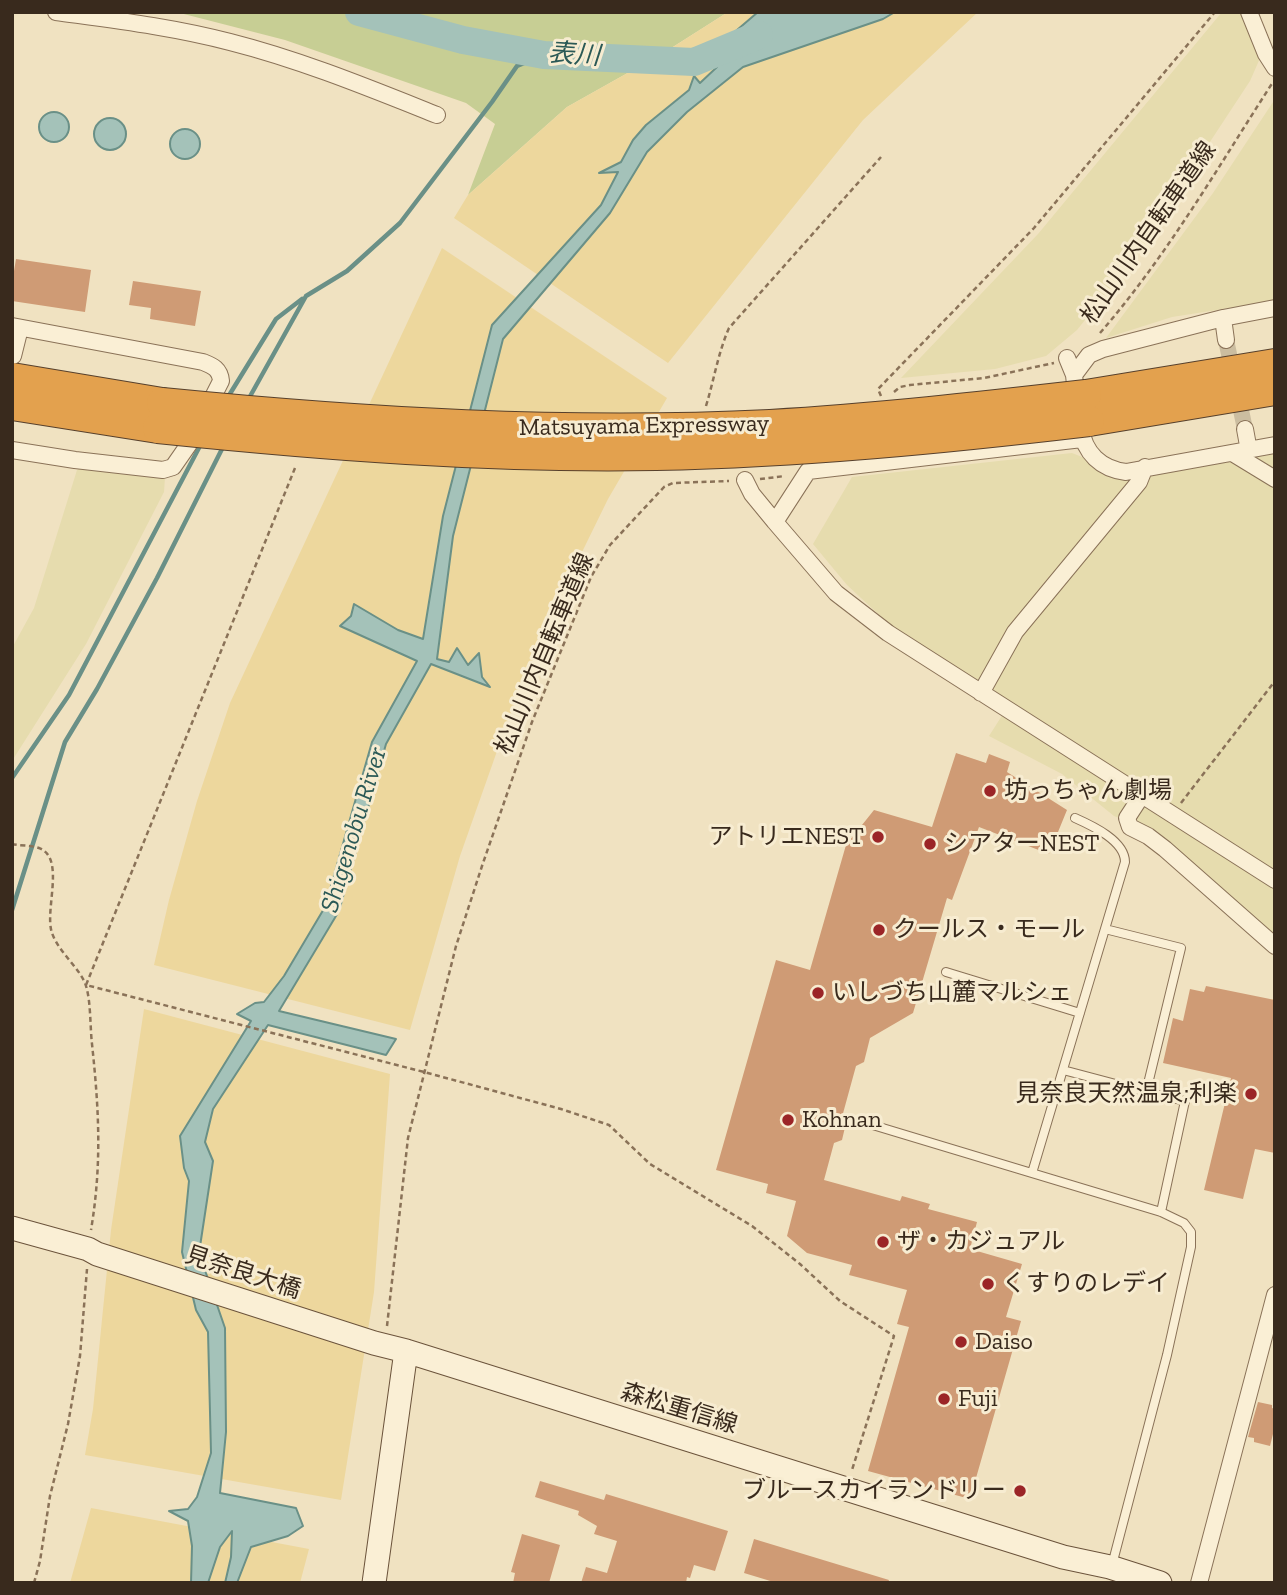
<!DOCTYPE html>
<meta charset="utf-8">
<style>
body{margin:0}
#map{position:relative;width:1287px;height:1595px;overflow:hidden;background:#f0e2c1;font-family:"Zilla Slab",serif}
canvas{display:block}
.frame{position:absolute;inset:0;border:14px solid #392a1d;pointer-events:none}
</style>
<div id="map">
<canvas width="1287" height="1595"></canvas>
<div class="frame"></div>
</div>
<script>
const context = document.querySelector('canvas').getContext('2d');
context.lineJoin = 'round';
function paint(path, color) {
  context.fillStyle = color;
  context.fill(path, 'evenodd');
}
function trace(path, color, width, dash) {
  context.strokeStyle = color;
  context.lineWidth = width;
  context.lineCap = dash ? 'butt' : 'round';
  context.setLineDash(dash || []);
  context.stroke(path);
}
function write(font, color, halo, rows, align = 'center') {
  context.font = font + ' "Zilla Slab","Noto Sans JP",serif';
  context.lineWidth = 6;
  context.setLineDash([]);
  context.textBaseline = 'middle';
  context.strokeStyle = halo;
  context.fillStyle = color;
  for (const [text, x, y, turn = 0] of rows) {
    context.save();
    context.translate(x, y);
    context.rotate((+turn || 0) * Math.PI / 180);
    context.textAlign = isNaN(turn) ? turn : align;
    if (halo) context.strokeText(text, 0, 0);
    context.fillText(text, 0, 0);
    context.restore();
  }
}
const farmland = new Path2D(`
 M1222,12h21l18,44 -11,25 -73,111 -21,39 -79,99 -31,26 -51,13 -94,9 137,-144z
 M1275,99v202l-103,16 -66,21 107,-145z
 M1072,453l63,25 140,-24v484l-122,-106 -39,-16 -52,-42 -73,-38 21,-33 -121,-79 -42,-39 -34,-41 39,-67z
 M81,467l84,10 -1,15 -78,152 -74,117v-113l22,-40 43,-138z`);
const green = new Path2D(`
 M176,12h552l-63,40 -98,55 -99,88 27,-71 -29,-21 -181,-63z`);
const sand = new Path2D(`
 M728,12h250l-115,108 -195,243 -214,-145 14,-23 99,-88 98,-55z
 M442,248l225,150 -59,101 -48,98 -52,123 -48,136 -50,174 -256,-65 15,-65 28,-99 33,-98z
 M144,1009l246,65 -16,218 -33,208 -256,-45 8,-46 18,-179z
 M91,1508l218,41 -9,34h-230z`);
const water = new Path2D(`
 M758,12h137l-12,7 -140,48 -56,45 -40,40 -37,61 -107,126 -50,197 -16,123 12,3 8,-14 11,17 11,-12 3,24 8,10 -59,-23 -45,80 -47,167 -60,100 117,28 -10,16 -118,-30 -55,84 -8,33 8,19 -14,92 26,75 1,104 -6,61 76,15 7,18 -15,10 -37,11 -14,36h-12l6,-26 1,-26 -12,16 -12,36h-17l1,-37 -4,-25 -19,-10 19,-2 9,-12 14,-44 -3,-121 -12,-22 -14,-58 7,-71 -5,-13 -4,-32 71,-115 -14,-7 18,-11 9,-1 20,-26 41,-69 47,-165 45,-81 -77,-35 11,-10 3,-12 44,26 25,9 20,-123 49,-191 109,-120 17,-33 -19,1 22,-11 12,-22 13,-15 43,-35 5,-14 6,7 17,-16 13,-31z
 M39 127a15 15 0 1 1 30 0a15 15 0 1 1-30 0Z
 M94 134a16 16 0 1 1 32 0a16 16 0 1 1-32 0Z
 M170 144a15 15 0 1 1 30 0a15 15 0 1 1-30 0Z`);
const stream = new Path2D(`
 M228,397l48,-78 26,-20
 M248,400l58,-104 41,-25 53,-48 92,-121 25,-36 27,-11
 M12,778l57,-83 132,-251
 M12,910l53,-168 32,-53 60,-111 67,-133`);
const river = new Path2D(`
 M359,12l104,28 81,15 150,7 65,-27`);
const building = new Path2D(`
 M16,259l75,11 -6,42 -73,-11v-30h2z
 M133,281l68,10 -6,35 -45,-7 1,-11 -22,-3z
 M956,753l30,10 3,-9 21,8 -3,10 60,38 -18,44 -70,-27 -27,73 -5,-2 -34,115 -43,25 -6,24 -8,4 -14,51 4,6 -4,17 -8,3 -10,37 76,21 2,-5 28,8 -2,5 49,13 -7,27 52,15 -16,53 15,4 -51,178 -102,-28 41,-144 -12,-3 10,-34 -58,-15 3,-10 -45,-12 -20,-17 9,-35 -30,-8 2,-9 -52,-14 60,-210 34,10 36,-125 28,-35 58,17z
 M1206,986l69,14v153l-20,-4 -12,50 -39,-9 27,-112 -68,-15 10,-45 10,3 7,-32 14,3z
 M1258,1402l14,3v3l3,1v17l-5,20 -16,-4v-4l-6,-1z
 M540,1481l64,19 2,-6 122,37 -13,40 -21,-6 -4,13 -3,-1 -1,6h-105l5,-16 21,6 10,-32 -23,-7 3,-8 -19,-11 1,-4 -44,-14z
 M522,1534l38,11 -11,38h-36l2,-10 -4,-1z
 M754,1539l135,41 -1,3h-111l-33,-10z`);
const streetTunnel = new Path2D(`
 M1226,340l19,89`);
const path = new Path2D(`
 M1100,333c67,-77 118,-166 173,-251
 M894,392l6,-5 10,-2 74,-7 70,-15
 M881,396l-3,-7 156,-161 181,-216
 M706,406c8,-26 12,-53 23,-78l152,-171
 M295,468l-209,517 338,87 137,37 48,16 41,39 102,62 48,38 40,37 54,35 -42,134
 M760,479l25,-3
 M1181,803l94,-122
 M12,844c8,2 19,1 27,4 27,10 5,62 13,85 7,20 29,36 34,53 5,16 4,41 6,58 7,66 10,120 -1,186
 M387,1326l21,-188 48,-192 26,-80 50,-144 59,-145 19,-32 54,-58 9,-4 56,-2
 M34,1583l6,-22 10,-65 18,-72 12,-68 7,-87`);
const lane = new Path2D(`
 M1105,929l76,19 -35,144 39,9 -24,111
 M946,972l134,41
 M1063,1070l83,22
 M866,1123l295,89 23,11 7,9v15l-24,108 -55,210
 M1032,1173l93,-311c0,-21 -32,-36 -50,-44`);
const street = new Path2D(`
 M56,12c58,8 117,15 174,30 71,18 139,46 207,73
 M1249,12l17,42 9,14
 M1223,318l3,22
 M12,326l191,36c10,4 17,7 18,19l-32,63 -16,23 -10,3 -88,-10 -63,-10
 M13,356l7,-28
 M1067,358l7,17 3,28
 M1074,375l15,-20 14,-6 120,-31 52,-10
 M1081,428c3,25 20,41 45,44l149,-27
 M1245,429l4,22
 M1234,454l41,25
 M745,480l7,14 23,28 61,71 52,40 387,247
 M775,522l33,-51 274,-32
 M981,693l34,-61 124,-150 6,-15
 M1142,795l-15,23 3,9 18,9 17,13 110,97
 M1199,1583l76,-288`);
const secondary = new Path2D(`
 M12,1228l76,21 9,5 277,89 32,8 657,206 47,10 50,16
 M374,1583l32,-232`);
const highway = new Path2D(`
 M12,378l150,25
 M1086,395l189,-31
 M12,405l146,23
 M1089,421l186,-31`);
const highwayBridge = new Path2D(`
 M162,403c202,20 405,32 608,22 105,-6 211,-18 316,-30
 M158,428c166,17 331,30 498,27 146,-3 289,-17 433,-34`);
const markers = [
 [990,791,7,"#9b2527"],
 [878,837,7,"#9b2527"],
 [930,844,7,"#9b2527"],
 [879,930,7,"#9b2527"],
 [818,993,7,"#9b2527"],
 [1251,1094,7,"#9b2527"],
 [788,1120,7,"#9b2527"],
 [883,1242,7,"#9b2527"],
 [988,1284,7,"#9b2527"],
 [961,1342,7,"#9b2527"],
 [944,1399,7,"#9b2527"],
 [1020,1491,7,"#9b2527"]
];
const streetNames = [
 ["松山川内自転車道線",1149,233,-55],
 ["Matsuyama Expressway",644,426,-1],
 ["松山川内自転車道線",545,654,-67],
 ["見奈良大橋",243,1273,18],
 ["森松重信線",679,1409,17]
];
const poiNames = [
 ["坊っちゃん劇場",1004,791],
 ["アトリエNEST",864,837,"right"],
 ["シアターNEST",944,844],
 ["クールス・モール",893,930],
 ["いしづち山麓マルシェ",832,993],
 ["見奈良天然温泉;利楽",1237,1094,"right"],
 ["Kohnan",802,1120],
 ["ザ・カジュアル",897,1242],
 ["くすりのレデイ",1002,1284],
 ["Daiso",975,1342],
 ["Fuji",958,1399],
 ["ブルースカイランドリー",1006,1491,"right"]
];
const waterNames = [
 ["表川",574,55,4],
 ["Shigenobu River",354,830,-73]
];
paint(farmland, '#e6dcae');
paint(green, '#c7ce94');
paint(sand, '#edd79d');
paint(water, '#a4c2b9');
trace(water, '#6a9087', 2);
trace(stream, '#6a9087', 4.5);
trace(river, '#a4c2b9', 28);
paint(building, '#cf9b75');
trace(streetTunnel, '#cbbda0', 16, [16, 8]);
trace(lane, '#8a7258', 10);
trace(street, '#8a7258', 18);
trace(secondary, '#6b533b', 25);
trace(highway, '#57402c', 32);
trace(path, '#8a7258', 2.5, [5, 3.5]);
trace(lane, '#faefd5', 8);
trace(street, '#faefd5', 16);
trace(secondary, '#faefd5', 23);
trace(highway, '#e3a14e', 30);
trace(highwayBridge, '#57402c', 32, []);
trace(highwayBridge, '#e3a14e', 30);
for (const [x, y, r, color] of markers) {
  const dot = new Path2D();
  dot.arc(x, y, r, 0, 2 * Math.PI);
  context.fillStyle = color;
  context.fill(dot);
  trace(dot, '#f7ecd1', 2.5);
}
write('24px', '#392a1d', '#f7ecd1', streetNames);
write('24px', '#392a1d', '#f7ecd1', poiNames, 'left');
write('italic 26px', '#2b5956', '#f7ecd1', waterNames);
</script>
